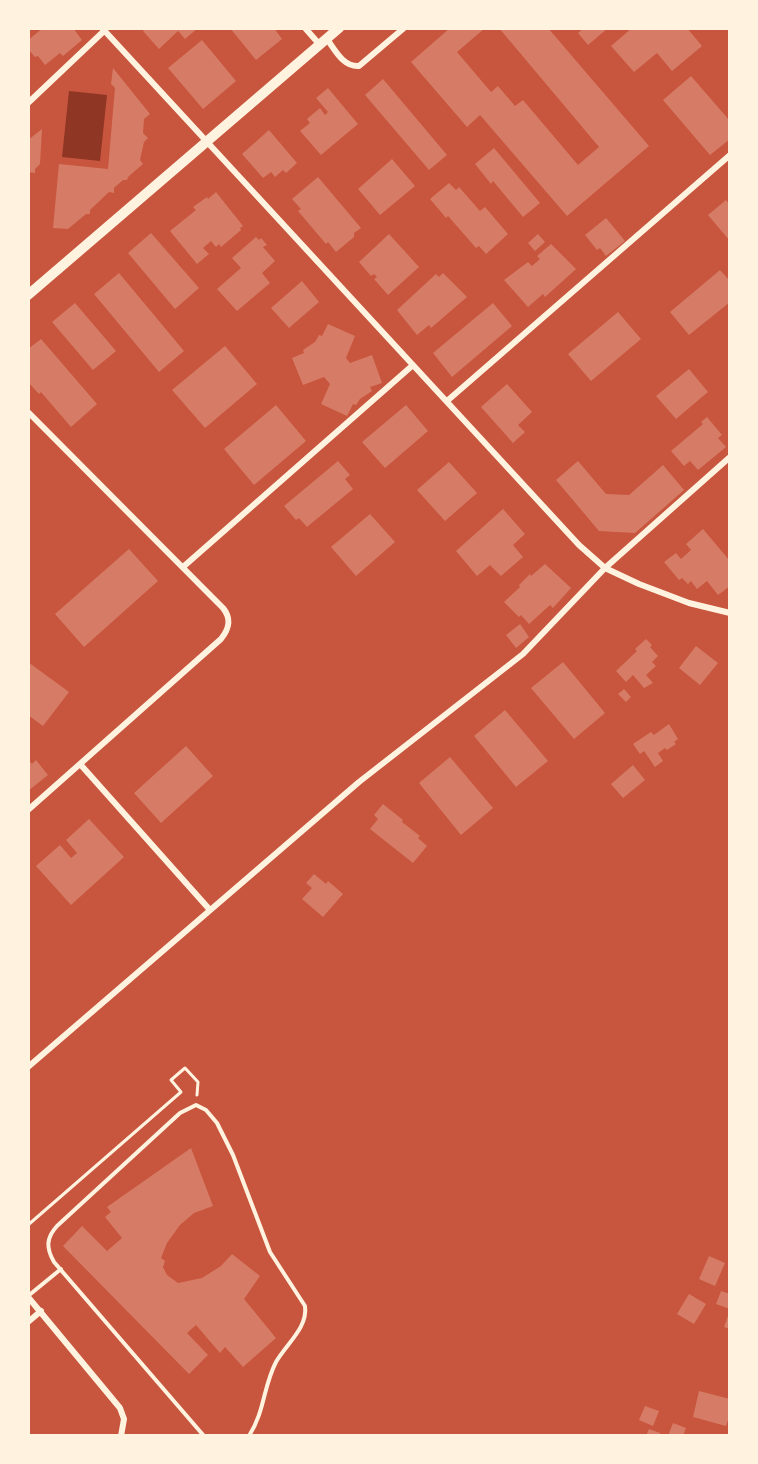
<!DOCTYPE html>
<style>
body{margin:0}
#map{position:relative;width:758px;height:1464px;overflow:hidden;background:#c8553d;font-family:Commissioner,sans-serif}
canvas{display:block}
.frame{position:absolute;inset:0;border:30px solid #fff3e0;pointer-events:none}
</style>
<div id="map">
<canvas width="758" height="1464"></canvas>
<div class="frame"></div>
</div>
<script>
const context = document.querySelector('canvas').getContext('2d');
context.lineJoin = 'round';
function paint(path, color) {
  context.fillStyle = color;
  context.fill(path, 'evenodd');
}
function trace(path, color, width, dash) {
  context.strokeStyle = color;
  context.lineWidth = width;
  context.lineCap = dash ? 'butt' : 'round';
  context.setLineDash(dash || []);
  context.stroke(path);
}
const water = new Path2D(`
 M69,91l38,4 -7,66 -38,-4z`);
const building = new Path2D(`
 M43,28h30l9,12 -19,16 -3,-3 -15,12 -7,-9 -3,1 -7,-8v-9z
 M146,28h52l-13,11 -7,-8 -19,18 -16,-18z
 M230,28h44l8,11 -26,21z
 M450,28h35l-28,24 34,40 7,-6 17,20 8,-6 55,65 21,-18 -100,-119h49l101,118 -82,70 -87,-101 -13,12 -56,-65z
 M584,28h24l-20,17 -10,-12z
 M632,28h55l15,18 -30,25 -15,-18 -23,19 -23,-26z
 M202,40l34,41 -33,28 -35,-41z
 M113,68l37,46 -6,5 -1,14 5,5 -4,4 -4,18 3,4 -15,13 -1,3h-4l-9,8v5l-5,-1 -19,18v4h-4l-18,15 -15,-1 6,-64 49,5 7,-81 -4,-4z
 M691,76l39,45v18l-20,16 -47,-55z
 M383,79l64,76 -18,15 -64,-75z
 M328,88l30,36 -37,31 -21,-24 10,-8 -3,-4 13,-11 5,7 3,-3 -12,-14z
 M42,129l-2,35 -5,5v4l-7,-1v-32z
 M269,130l28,33 -11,10 -3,-3 -8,7 -4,-5 -8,6 -21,-24z
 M494,148l46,55 -17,14 -30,-36 -2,3 -16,-20z
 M392,159l23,27 -35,29 -22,-26z
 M318,177l43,51 -7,5v4l-18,15 -8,-10 -2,2 -28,-33 3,-2 -9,-10z
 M449,183l7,7 3,-3 21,24 5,-4 23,27 -22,20 -7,-8 -3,2 -28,-32 -2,2 -16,-19z
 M216,192l27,34 -3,2 1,2 -20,17 -2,-3 -3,3 -5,-6 -8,7 6,6 -12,10 -27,-33 26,-21 -3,-3 14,-10 1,2z
 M726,200l4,5v36l-22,-26z
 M606,218l19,23 -19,15 -6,-8 -3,2 -12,-15z
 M151,233l48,55 -24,21 -47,-56z
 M389,234l30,33 -31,28 -14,-16 3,-2 -3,-3 -3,2 -12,-14z
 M538,234l7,8 -10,9 -7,-8z
 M256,237l3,3 2,-2 6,7 -4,2 12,14 -13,12 8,10 -33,28 -20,-22 24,-21 -9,-10z
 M551,244l25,25 -31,28 -2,-3 -15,13 -24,-27 24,-18 4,4 8,-7 -3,-3z
 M720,270l10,11v21l-41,33 -19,-23z
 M119,273l65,78 -25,21 -65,-78z
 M443,273l24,24 -36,31 -2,-3 -12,10 -20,-25 39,-36 3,3z
 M302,281l17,21 -30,26 -18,-20z
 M75,303l41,48 -23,19 -41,-48z
 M493,303l19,23 -60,51 -19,-24z
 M618,312l23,27 -50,42 -23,-27z
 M328,324l27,12 -9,22 4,5 22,-8 10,28 -12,4 2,4 -12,8 -4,6 -3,-1 -6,12 -26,-12 9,-20 -6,-7 -21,8 -11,-27 12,-5 -1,-3 12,-8 4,-7 3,1z
 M41,339l56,65 -26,23 -30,-35 -2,2 -11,-12v-33z
 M225,346l32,38 -52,44 -33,-38z
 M689,369l19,23 -32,27 -20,-23z
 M507,384l25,28 -14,13 7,7 -12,11 -32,-36z
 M276,405l30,36 -52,44 -30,-36z
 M406,405l22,26 -43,37 -23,-26z
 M707,417l15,18 -4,3 8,9 -28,23 -8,-9 -6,5 -13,-15 32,-27 -2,-2z
 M338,461l12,14 -5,4 8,10 -46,38 -8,-9 -3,2 -12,-14z
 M578,461l28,33 23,1 34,-30 21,25 -49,43 -36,-2 -43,-51z
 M449,462l28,31 -32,28 -28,-31z
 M503,509l22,25 -12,11 10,12 -22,19 -11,-11 -13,11 -21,-25z
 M370,514l25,28 -39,34 -25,-29z
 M703,529l27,32v25l-12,9 -11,-14 -10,8 -6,-8 -3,3 -6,-6 -3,2 -15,-18 12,-9 5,6 10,-9 -5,-6z
 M129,549l29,32 -74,66 -29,-33z
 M545,564l26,24 -18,20 -3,-3 -21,19 -8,-9 -2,2 -15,-15 16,-15 -1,-2 11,-11 1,2z
 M520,624l9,13 -13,11 -10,-13z
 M646,639l6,6 -2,2 8,9 -6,6 4,4 -10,9 7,8 -9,5 -11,-13 -7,7 -10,-11 21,-20 -2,-2z
 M696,646l22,17 -18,22 -21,-17z
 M28,662l41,30 -26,34 -15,-11z
 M563,662l42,51 -31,26 -43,-51z
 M624,689l7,8 -5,5 -8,-8z
 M505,710l43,51 -32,26 -42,-51z
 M669,724l9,15 -4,3 2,2 -9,6 -2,-2 -7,5 5,8 -8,6 -11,-16 -4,3 -7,-10 18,-12 3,3z
 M186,746l27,30 -52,47 -27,-30z
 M450,757l43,51 -32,27 -42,-52z
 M28,759l4,5 4,-4 12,15 -20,16z
 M633,765l12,15 -22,18 -12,-14z
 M383,804l20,16 -1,2 18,14 -2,2 9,8 -14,17 -43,-34 8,-10 -4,-4z
 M89,819l35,38 -53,48 -35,-39 24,-21 11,13 6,-5 -11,-13z
 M314,874l12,10 2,-3 15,13 -20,23 -21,-18 10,-11 -6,-5z
 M191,1148l22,58 -19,7 -14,12 -13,18 -6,15 4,3 -2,6 4,8 11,8 24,-5 19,-12 11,-12 28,22 -16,23 32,39 -33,29 -18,-20 -5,6 -24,-28 -9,8 21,22 -19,19 -126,-128 19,-20 25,25 15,-13 -17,-21 6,-5 -4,-5z
 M709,1256l16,7 -10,23 -16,-7z
 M721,1291l9,3v15l-14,-5z
 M689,1294l17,10 -12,20 -17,-10z
 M729,1313h1v16l-6,-2z
 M699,1391l31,8v15l-4,12 -33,-9z
 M645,1406l14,5 -6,15 -14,-6z
 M673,1423l13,5 -3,8h-15z
 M649,1429l11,4v3h-14z`);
const path = new Path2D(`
 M28,1225l153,-133 -10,-12 14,-12 13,14 -1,13`);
const service = new Path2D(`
 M28,1296l33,-27
 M204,1436l-150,-174c-8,-14 -8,-24 3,-36l123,-113 16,-8 10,5 11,13 16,32 37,97 35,54c3,22 -19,38 -29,56 -13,25 -11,49 -27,74`);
const minor = new Path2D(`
 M102,28l477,517 26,23 34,16 50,19 41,10
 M305,28l15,17
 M327,39c8,11 16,28 32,27l45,-38
 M28,103l76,-72
 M447,401l283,-246
 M28,412l195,196c9,11 6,21 -2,31l-193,171
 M183,567l230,-202
 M80,764l130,146
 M28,1067l331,-285 164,-128 82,-86 125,-111
 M28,1297l92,111 4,11 -3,17
 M28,1322l13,-11`);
const tertiary = new Path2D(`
 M28,295l311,-267`);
paint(water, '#8f3625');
paint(building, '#d67c66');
trace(path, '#fff3e0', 3);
trace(service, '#fff3e0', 4);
trace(minor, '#fff3e0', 6);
trace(tertiary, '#fff3e0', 10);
</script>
